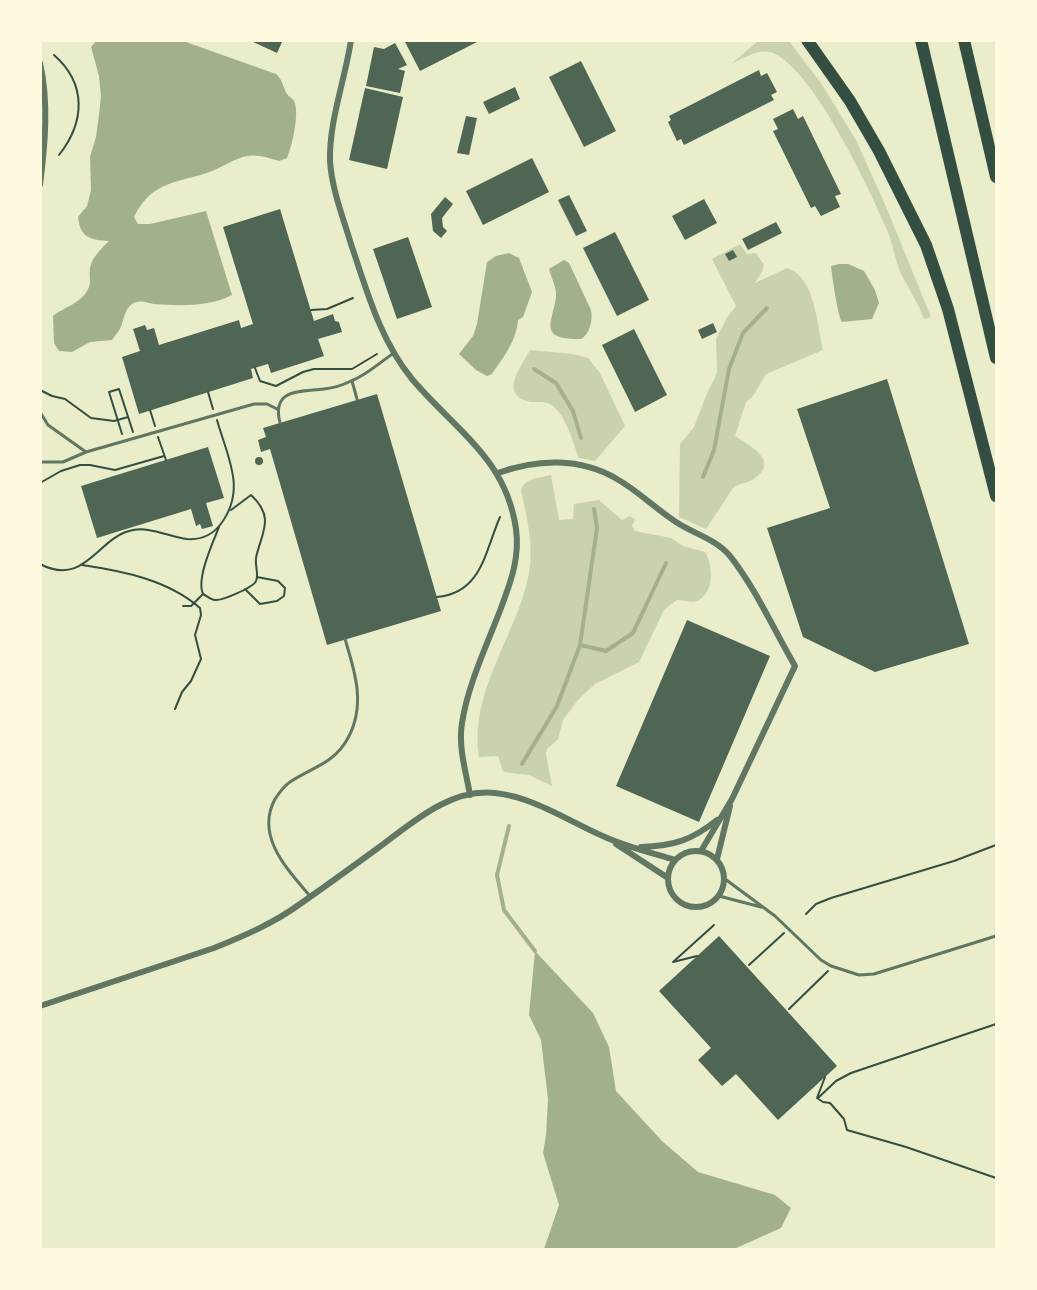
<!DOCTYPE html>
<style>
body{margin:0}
#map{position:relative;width:1037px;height:1290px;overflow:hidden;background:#e9edc9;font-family:Signika,sans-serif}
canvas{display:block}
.frame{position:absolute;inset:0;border:42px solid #fefae0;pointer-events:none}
</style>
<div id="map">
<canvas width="1037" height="1290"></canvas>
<div class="frame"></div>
</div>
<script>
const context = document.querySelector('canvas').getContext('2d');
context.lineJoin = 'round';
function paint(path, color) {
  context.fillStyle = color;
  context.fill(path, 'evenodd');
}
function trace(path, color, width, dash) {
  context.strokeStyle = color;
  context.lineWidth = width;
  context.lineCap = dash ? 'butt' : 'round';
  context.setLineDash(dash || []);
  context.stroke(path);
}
const green = new Path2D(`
 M758,41h31l32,42 35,57 31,69 44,108 -7,2c-6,-16 -15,-30 -23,-45 -6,-14 -8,-30 -14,-44 -16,-39 -77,-167 -117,-178 -12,-3 -29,7 -39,12z
 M740,244l7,10 9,-1 8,12 -2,7 -7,11 32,-15c28,8 30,57 36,82l-57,24 -13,22 -7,6 -11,34c14,9 45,25 20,42 -7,6 -15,4 -22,10l-27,41 -27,-12 1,-73 14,-17 14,-36 7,-13 2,-7 -1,-32 12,-23 8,-10 -24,-47z
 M530,350l43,4 15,4 12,15 25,53 -30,35 -16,-3c-7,-17 -11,-38 -25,-51 -10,-8 -18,-3 -27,-6 -28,-8 -4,-37 3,-51z
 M551,475l8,45 14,-1 1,-15 25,-4 23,20 8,-4 5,3 -3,7 3,5 36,7 12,8 22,6c8,13 10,41 -8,49 -5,2 -14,-1 -20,-1l-13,10 -25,52 -44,22 -18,17 -14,19 -5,19 -11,10 -1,5 6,32 -23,-11 -26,-3 -5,-16 -19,1c-10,-67 38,-121 50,-184 5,-28 -2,-55 -8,-82 3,-13 18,-13 30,-16z`);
const water = new Path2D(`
 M96,41h87l93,33c6,6 6,9 9,16 1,5 6,7 9,11 6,12 -2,45 -7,57l-8,3c-10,-3 -22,-7 -32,-5 -12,2 -24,11 -35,15 -34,13 -59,8 -78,46l4,7h12l56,-13 26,84c-23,12 -52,11 -78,9 -8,-1 -14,-5 -22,0 -8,5 -8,17 -12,25 -2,4 -6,7 -8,11l-22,2 -18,10 -13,-1 -5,-8 -1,-27c11,-9 30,-13 36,-29 2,-6 0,-13 1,-19 2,-11 11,-19 19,-27 -18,-1 -29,-3 -31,-24l9,-11 4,-16 -1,-33 6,-20 3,-22 2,-19 -2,-20 -8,-29z
 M509,253l10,5 13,34 -9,25 -5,3c-2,22 -14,36 -26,54l-5,2 -11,-6 -17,-16 14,-18 4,-12 10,-62 9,-6z
 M564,260l5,3 22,47c2,10 -1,24 -10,29 -49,1 -24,-22 -25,-47 -1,-8 -5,-15 -7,-23z
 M839,264h9l16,7 11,19 4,13 -7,16 -30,3c-4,-4 -10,-47 -11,-56z
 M535,951l58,62 16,34 7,44 46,50 36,31 77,23 16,13 -10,20 -47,21h-190l15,-44 -16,-52 3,-18 2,-36 -7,-59 -12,-25z`);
const stream = new Path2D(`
 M534,369l22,14 17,28 8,27
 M703,477l11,-27 15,-81 14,-36 24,-25
 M580,645l26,6 27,-18 33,-70
 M522,764l35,-58 23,-61 17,-117 -3,-19
 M509,826l-12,49 7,35 31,41`);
const building = new Path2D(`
 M249,40h34l-6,13z
 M404,40h77l-61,31z
 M395,43l12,22 -9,4 7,2 -5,22 -34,-7 8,-39 10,2z
 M581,61l35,70 -32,16 -35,-70z
 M759,70l2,6 6,-3 10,19 -6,3 3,5 -90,45 -3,-6 -4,2 -9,-19 3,-2 -2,-4z
 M515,87l5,12 -31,15 -6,-12z
 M365,88l38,9 -16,72 -38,-9z
 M793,109l5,10 5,-3 38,78 -6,2 5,11 -19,9 -6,-10 -4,2 -38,-77 5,-2 -5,-10z
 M466,116l11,2 -8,37 -12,-2z
 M532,158l17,34 -66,33 -17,-34z
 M569,195l18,36 -11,5 -18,-36z
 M445,197l8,7 -11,14 1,9 4,4 -6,7 -8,-7 -2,-17z
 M704,199l13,24 -32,17 -13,-24z
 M280,209l34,112 19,-7 2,7 4,1 3,10 -24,7 6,17 -53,17 -3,-9 -17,5 2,9 -114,36 -17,-57 18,-6 -7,-22 12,-4 2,5 7,-2 5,17 80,-25 2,8 12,-4 -30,-97z
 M776,222l6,11 -34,17 -6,-11z
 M615,232l34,68 -32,16 -34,-68z
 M408,237l24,70 -35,12 -24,-70z
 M733,250l4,7 -8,4 -4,-7z
 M713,323l4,9 -15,7 -4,-9z
 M634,329l33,66 -32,17 -33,-67z
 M887,379l82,265 -94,28 -72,-35 -36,-109 63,-20 -33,-99z
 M377,394l64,217 -114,34 -57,-196 -9,3 -3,-12 8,-3 -3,-9z
 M208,447l16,51 -18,5 7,23 -11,3 -2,-5 -4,2 -5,-17 -94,29 -16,-52z
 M255 461a4 4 0 1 1 8 0a4 4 0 1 1-8 0Z
 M687,620l83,36 -71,166 -83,-36z
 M719,936l118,130 -59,54 -42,-46 -14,12 -24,-26 13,-12 -52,-57z`);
const path = new Path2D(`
 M54,55c33,29 31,67 5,100
 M311,310l16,-1 26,-11
 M255,368l5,13 16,5 27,-14 11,-3h38l25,-15
 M40,390l12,6 13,3 26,19 23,3 14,-4
 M208,392l5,17
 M150,410l5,16
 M122,434l-13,-42 10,-3 14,43
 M158,437l8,23
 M40,483l21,-12 19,-6h10l25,5 49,-14
 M219,527c-6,15 -23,52 -16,67 4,2 8,6 12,6 7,1 39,-13 41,-19 3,-6 -1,-15 0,-23 5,-25 20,-40 -5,-63l-20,15
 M40,564c44,23 57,-24 89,-33 19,-6 40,6 58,8 13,1 25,-4 33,-14 27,-35 8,-66 -3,-105
 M82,565c41,6 86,15 118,43l1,7 -6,20 6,24 -10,22 -9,11 -7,17
 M245,589l15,15 17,-3 7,-5 1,-8 -7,-7 -21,-4
 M437,597c45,-4 48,-46 63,-80
 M183,606h8l12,-12
 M806,914l10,-10 15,-6 123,-37 42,-16
 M697,956l-24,6 41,-37
 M749,965l35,-32
 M789,1009l39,-38
 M825,1077l-8,21 6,4 7,1 14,16 3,11 59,17 90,31
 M818,1098l18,-17 15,-8 145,-49`);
const service = new Path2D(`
 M352,381l5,18
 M40,412l8,13 38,27
 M280,423c-9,-35 21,-31 44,-34 9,-1 19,-4 27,-8 16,-6 29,-19 43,-28
 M40,462h23l23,-10 168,-48h13l10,5
 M725,879l50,37 46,44 10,6 28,9 15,-1 122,-38
 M310,896c-23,-27 -55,-60 -35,-97 4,-6 9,-13 15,-17 22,-15 44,-18 58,-44 18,-33 7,-66 -3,-99
 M719,896l42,11`);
const minor = new Path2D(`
 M351,40c-6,40 -22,81 -21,121 2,29 13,56 21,83 16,47 29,96 61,135 43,51 94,79 104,150 4,28 -5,52 -15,79 -14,37 -33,76 -39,115 -4,24 4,49 8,72
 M40,63c9,39 5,82 0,122
 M498,473c39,-14 82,-16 119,6 21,12 39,30 59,43 18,12 40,17 54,34 26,33 44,74 65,110l-63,133 -31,52
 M616,844l52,34
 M641,847c33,-1 51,-7 76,-27
 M668 879a28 28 0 1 1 56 0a28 28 0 1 1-56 0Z
 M717,859l13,-53
 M40,1006l174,-58c30,-12 60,-25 86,-44 26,-18 52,-37 78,-56 34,-25 72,-60 117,-55 39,4 75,29 110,44 22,10 47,16 70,23`);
const motorway = new Path2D(`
 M807,40l43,61 29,50 47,94 22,64 48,187
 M921,40l75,318
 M964,40l32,137`);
paint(green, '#cad2ad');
paint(water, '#a3b18a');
trace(stream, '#a3b18a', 4);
paint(building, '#4f6655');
trace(path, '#344e41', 2);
trace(service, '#617663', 3);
trace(minor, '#617663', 6);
trace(motorway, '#344e41', 12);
</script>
